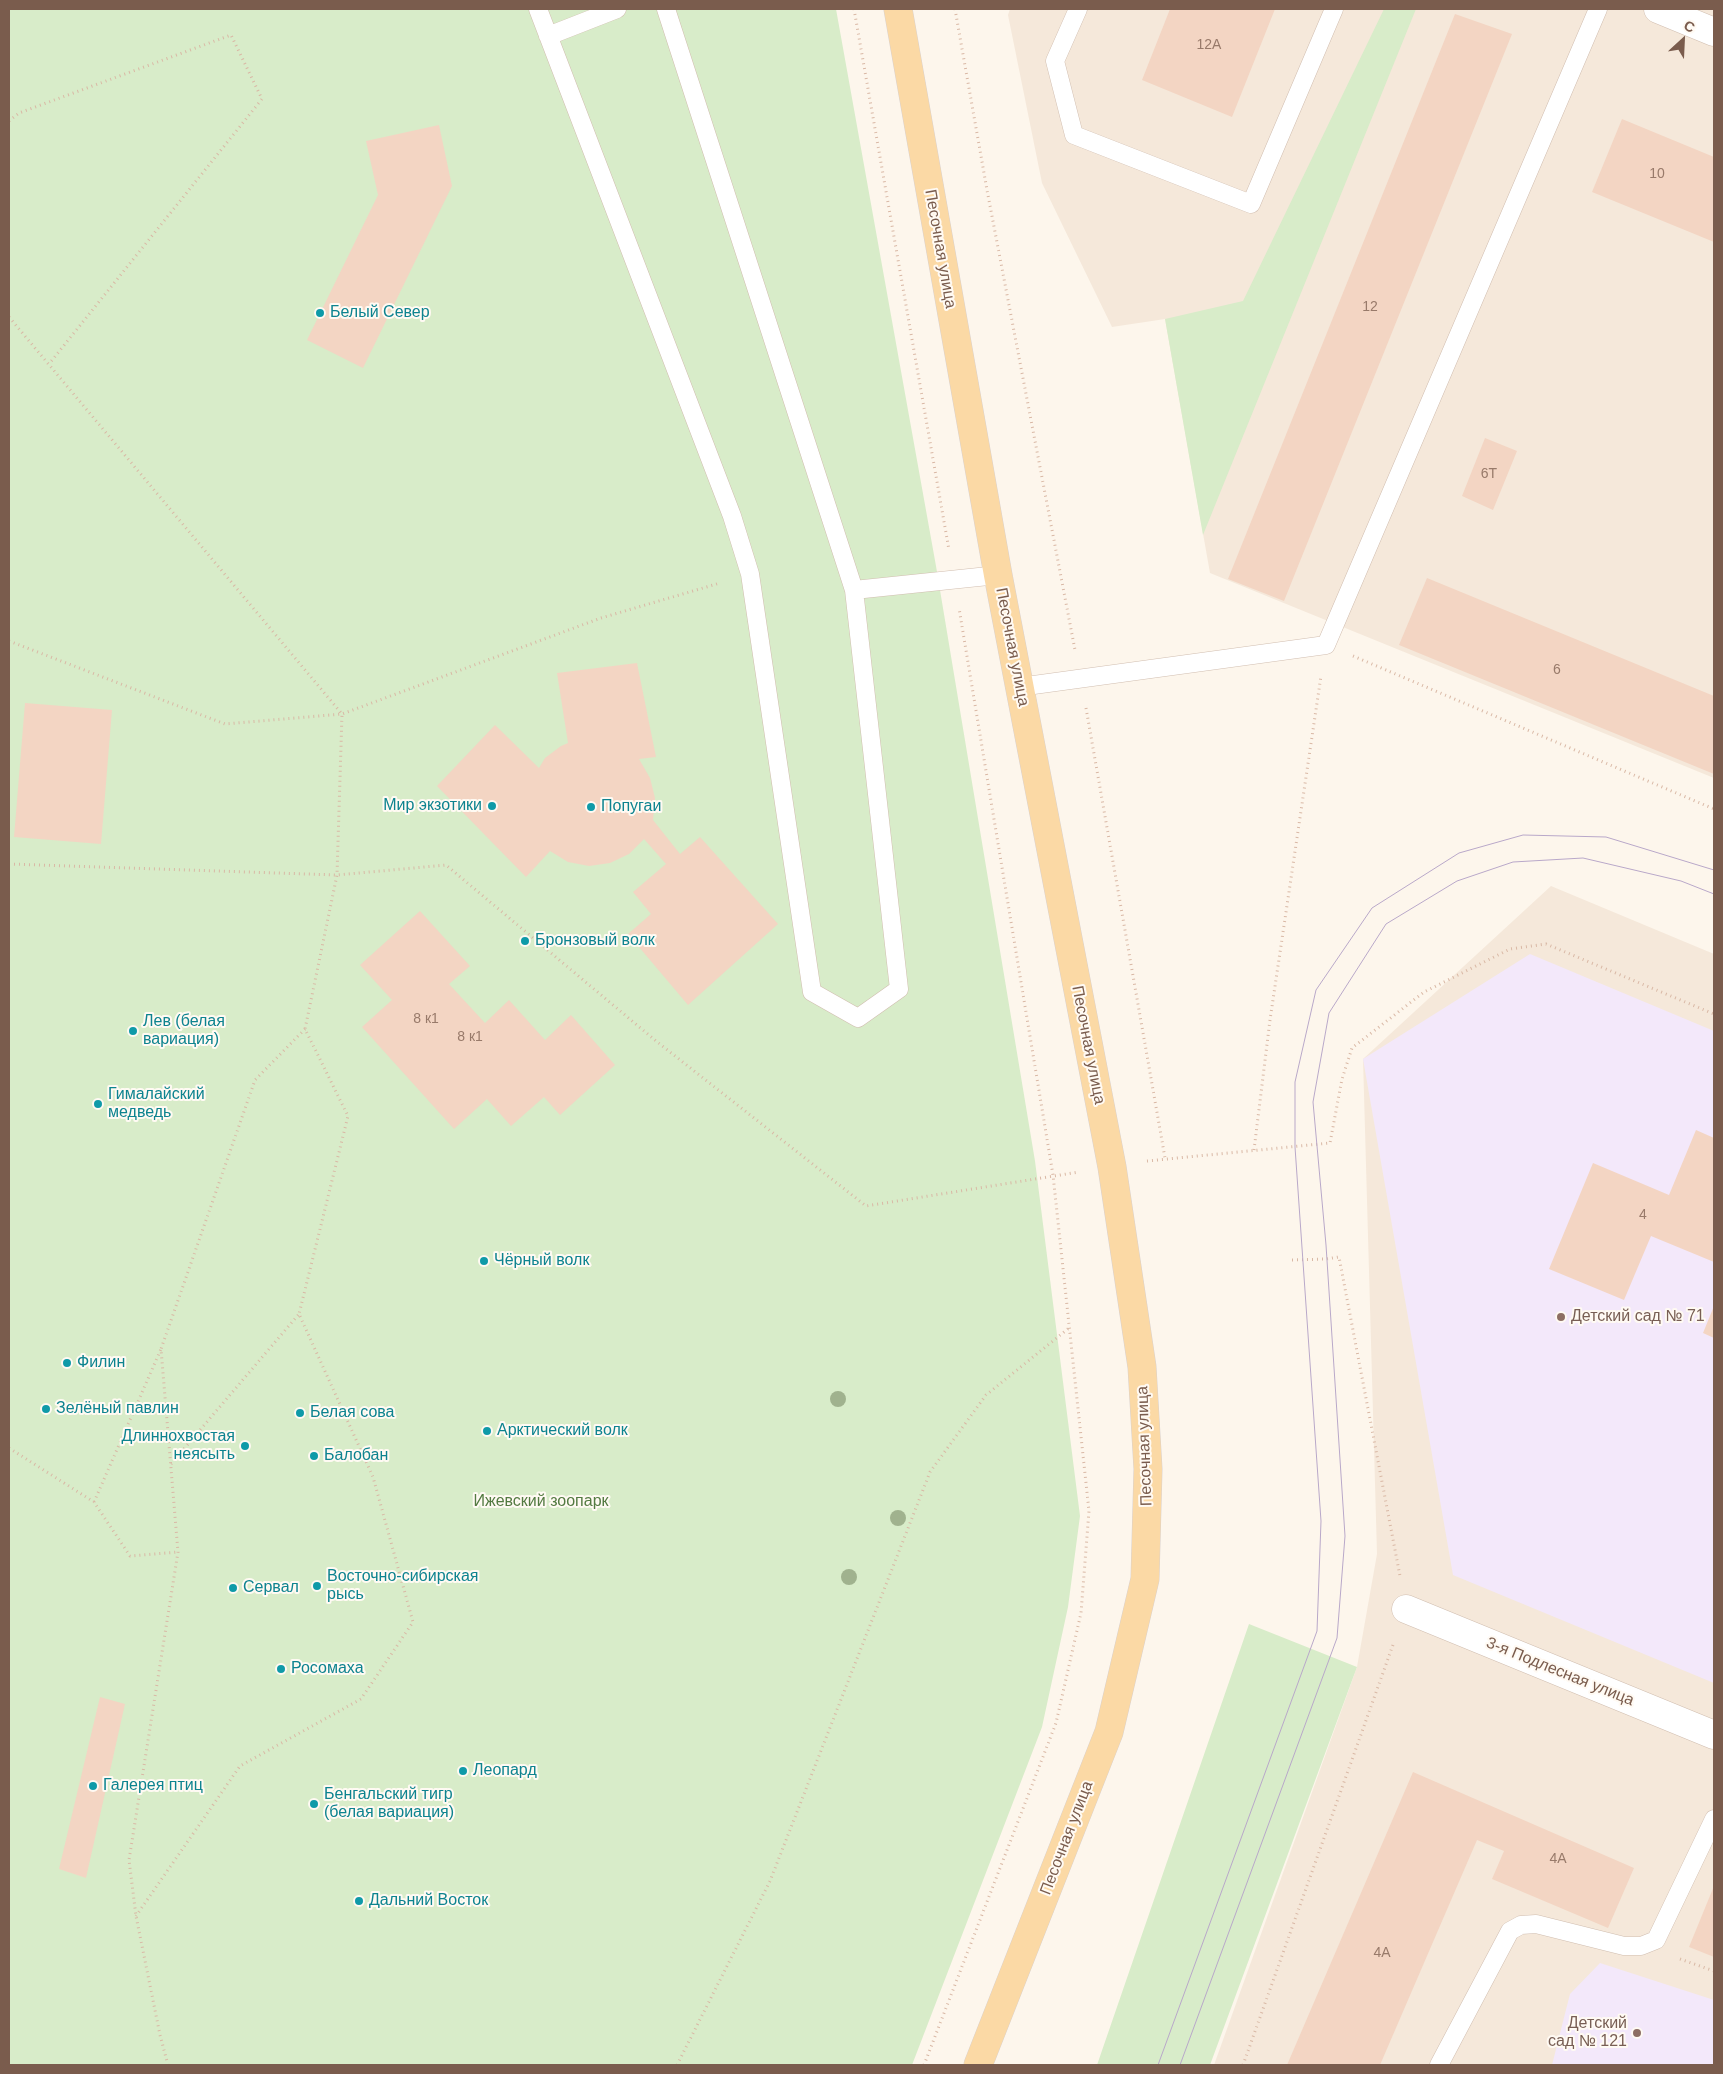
<!DOCTYPE html>
<meta charset="utf-8">
<style>
body{margin:0}
#map{position:relative;width:1723px;height:2074px;overflow:hidden;background:#fdf6ec;font-family:Helvetica,sans-serif}
canvas{display:block}
.frame{position:absolute;inset:0;border:10px solid #7a5c4d;pointer-events:none}
.north{position:absolute;left:1658px;top:15px;width:50px;height:50px;-webkit-text-stroke:4px #fffaf3;paint-order:stroke;rotate:25deg;font-size:14px;font-weight:700;line-height:20px;text-align:center;color:#7a5c4d}
.north::after{content:'';display:block;margin:auto;width:18px;height:22px;background:#7a5c4d;clip-path:polygon(50% 0,100% 100%,50% 72%,0 100%)}
</style>
<div id="map">
<canvas width="1723" height="2074"></canvas>
<div class="frame"></div>
<div class="north">С</div>
</div>
<script>
const context = document.querySelector('canvas').getContext('2d');
context.lineJoin = 'round';
function paint(path, color) {
  context.fillStyle = color;
  context.fill(path, 'evenodd');
}
function trace(path, color, width, dash) {
  context.strokeStyle = color;
  context.lineWidth = width;
  context.lineCap = dash ? 'butt' : 'round';
  context.setLineDash(dash || []);
  context.stroke(path);
}
function write(font, color, halo, rows, align = 'center') {
  context.font = font + ' Helvetica,sans-serif';
  context.lineWidth = 4;
  context.setLineDash([]);
  context.textBaseline = 'middle';
  context.strokeStyle = halo;
  context.fillStyle = color;
  for (const [text, x, y, turn = 0] of rows) {
    context.save();
    context.translate(x, y);
    context.rotate((+turn || 0) * Math.PI / 180);
    context.textAlign = isNaN(turn) ? turn : align;
    if (halo) context.strokeText(text, 0, 0);
    context.fillText(text, 0, 0);
    context.restore();
  }
}
const residential = new Path2D(`
 M1010,9h704v769l-504,-205 -45,-254 -53,8 -70,-144 -34,-168z
 M1551,886l163,68v1111h-500l143,-398 20,-113 -14,-495z`);
const education = new Path2D(`
 M1530,954l184,77v652l-261,-108 -90,-516z
 M1600,1963l114,37v65h-162l18,-71z`);
const green = new Path2D(`
 M9,9h827l100,557 99,595 45,355 -12,91 -26,120 -130,338h-903z
 M1384,9h32l-213,526 -38,-216 78,-18z
 M1249,1624l108,43 -147,398h-113z`);
const building = new Path2D(`
 M1170,9h105l-43,108 -90,-37z
 M1455,14l57,20 -228,567 -56,-22z
 M1622,119l92,38v85l-122,-50z
 M439,125l13,61 -89,182 -56,-28 71,-145 -12,-54z
 M1485,438l32,13 -24,59 -31,-14z
 M1427,578l287,118v78l-315,-129z
 M637,663l19,94 -17,2 11,19 5,20 -2,22 27,34 20,-17 78,87 -90,81 -60,-71 23,-20 -18,-22 33,-28 -22,-25 -15,15 -19,9 -21,3 -21,-4 -18,-11 -24,26 -89,-91 58,-61 44,43 6,-10 16,-12 7,-3 -11,-70z
 M25,703l87,7 -11,134 -87,-7z
 M420,911l50,55 -21,18 36,39 24,-23 36,40 26,-25 44,50 -55,50 -16,-18 -33,29 -24,-27 -33,30 -92,-102 30,-27 -32,-35z
 M1696,1130l18,8v124l-63,-26 -27,64 -75,-31 44,-106 76,32z
 M1714,1306v32l-11,-5z
 M100,1697l25,7 -39,174 -27,-9z
 M1413,1772l221,96 -26,60 -116,-49 12,-28 -27,-11 -97,225h-93z
 M1714,1886v71l-25,-10z`);
const path = new Path2D(`
 M854,9l95,541
 M955,9l32,181 88,460
 M9,121l10,-8 212,-78 31,64 -213,265
 M9,317l333,397 -5,161 -32,154 43,87 -49,198 74,163 40,145 -52,77 -121,67 -104,150
 M9,641l216,83 117,-10 259,-96 119,-35
 M1353,656l361,153
 M1086,708l79,450
 M9,864l328,11 109,-10 210,176 210,165 213,-34
 M1254,1150l16,-130 51,-344
 M1147,1161l183,-18 12,-64 10,-31 72,-56 86,-43 36,-5 168,70
 M1292,1260l34,-1 13,-2 61,319
 M9,1448l85,54 36,54 48,-4
 M171,1464l128,-150
 M94,1502l67,-153
 M1680,1959l34,12
 M168,2065l-8,-30 -24,-119 -7,-56 49,-308 -17,-203 94,-269 50,-51
 M677,2065l93,-184 160,-409 56,-77 83,-67
 M924,2065l132,-342 25,-110 8,-102 -36,-336 -94,-567
 M1243,2065l151,-423`);
const lane = new Path2D(`
 M538,9l194,507 18,58 62,418 46,26 41,-29 -45,-399 -188,-581
 M1078,9l-23,52 19,74 177,69 83,-195
 M548,36l69,-27
 M854,590l144,-15
 M1019,687l307,-42 272,-636
 M1439,2065l71,-134 11,-6 15,-1 88,22h17l15,-6 58,-121`);
const street = new Path2D(`
 M1658,9l56,23
 M1406,1609l308,126`);
const primary = new Path2D(`
 M898,9l100,566 114,592 30,200 6,102 -3,110 -36,153 -131,333`);
const tram = new Path2D(`
 M1158,2065l159,-434 4,-110 -26,-374v-65l21,-92 56,-82 87,-55 64,-18 83,2 108,33
 M1180,2065l157,-427 8,-102 -19,-291 -13,-143 16,-89 57,-89 71,-43 56,-19 70,-4 98,23 33,13`);
const trees = [
 [838,1399],
 [898,1518],
 [849,1577]
];
const markers = [
 [320,313,5,"#0f9aa8"],
 [492,806,5,"#0f9aa8"],
 [591,807,5,"#0f9aa8"],
 [525,941,5,"#0f9aa8"],
 [133,1031,5,"#0f9aa8"],
 [98,1104,5,"#0f9aa8"],
 [484,1261,5,"#0f9aa8"],
 [1561,1317,5,"#8d6e63"],
 [67,1363,5,"#0f9aa8"],
 [46,1409,5,"#0f9aa8"],
 [300,1413,5,"#0f9aa8"],
 [487,1431,5,"#0f9aa8"],
 [245,1446,5,"#0f9aa8"],
 [314,1456,5,"#0f9aa8"],
 [317,1586,5,"#0f9aa8"],
 [233,1588,5,"#0f9aa8"],
 [281,1669,5,"#0f9aa8"],
 [463,1771,5,"#0f9aa8"],
 [93,1786,5,"#0f9aa8"],
 [314,1804,5,"#0f9aa8"],
 [359,1901,5,"#0f9aa8"],
 [1637,2033,5,"#8d6e63"]
];
const numberNames = [
 ["12А",1209,45],
 ["10",1657,174],
 ["12",1370,307],
 ["6Т",1489,474],
 ["6",1557,670],
 ["8 к1",426,1019],
 ["8 к1",470,1037],
 ["4",1643,1215],
 ["4А",1558,1859],
 ["4А",1382,1953]
];
const streetNames = [
 ["Песочная улица",940,249,80],
 ["Песочная улица",1012,647,79],
 ["Песочная улица",1088,1045,79],
 ["Песочная улица",1145,1446,-92],
 ["3-я Подлесная улица",1560,1672,22],
 ["Песочная улица",1067,1838,-69]
];
const cultureNames = [
 ["Белый Север",330,313],
 ["Мир экзотики",482,806,"right"],
 ["Попугаи",601,807],
 ["Бронзовый волк",535,941],
 ["Лев (белая",143,1022],
 ["вариация)",143,1040],
 ["Гималайский",108,1095],
 ["медведь",108,1113],
 ["Чёрный волк",494,1261],
 ["Филин",77,1363],
 ["Зелёный павлин",56,1409],
 ["Белая сова",310,1413],
 ["Арктический волк",497,1431],
 ["Длиннохвостая",235,1437,"right"],
 ["неясыть",235,1455,"right"],
 ["Балобан",324,1456],
 ["Восточно-сибирская",327,1577],
 ["рысь",327,1595],
 ["Сервал",243,1588],
 ["Росомаха",291,1669],
 ["Леопард",473,1771],
 ["Галерея птиц",103,1786],
 ["Бенгальский тигр",324,1795],
 ["(белая вариация)",324,1813],
 ["Дальний Восток",369,1901]
];
const educationNames = [
 ["Детский сад № 71",1571,1317],
 ["Детский",1627,2024,"right"],
 ["сад № 121",1627,2042,"right"]
];
const parkNames = [
 ["Ижевский зоопарк",541,1502]
];
paint(residential, '#f5e8da');
paint(education, '#f3e8fa');
paint(green, '#d8ecc9');
paint(building, '#f3d5c3');
trace(lane, '#d1beb0', 19);
trace(street, '#d1beb0', 29);
trace(primary, '#dad1cd', 29);
trace(path, '#d9b8a5', 3, [1, 4]);
trace(lane, '#fff', 18);
trace(street, '#fff', 28);
trace(primary, '#fbd9a5', 28);
trace(tram, '#b9a8c9', 1);
context.fillStyle = '#a0b28e';
for (const [x, y] of trees) {
  context.beginPath();
  context.arc(x, y, 8, 0, 2 * Math.PI);
  context.fill();
}
for (const [x, y, r, color] of markers) {
  const dot = new Path2D();
  dot.arc(x, y, r, 0, 2 * Math.PI);
  context.fillStyle = color;
  context.fill(dot);
  trace(dot, '#fffaf3', 2);
}
write('14px', '#987a6a', null, numberNames);
write('16px', '#7a5c4d', '#fffaf3', streetNames);
write('16px', '#0d838f', '#fffaf3', cultureNames, 'left');
write('16px', '#785e54', '#fffaf3', educationNames, 'left');
write('16px', '#537a41', '#fffaf3', parkNames);
</script>
